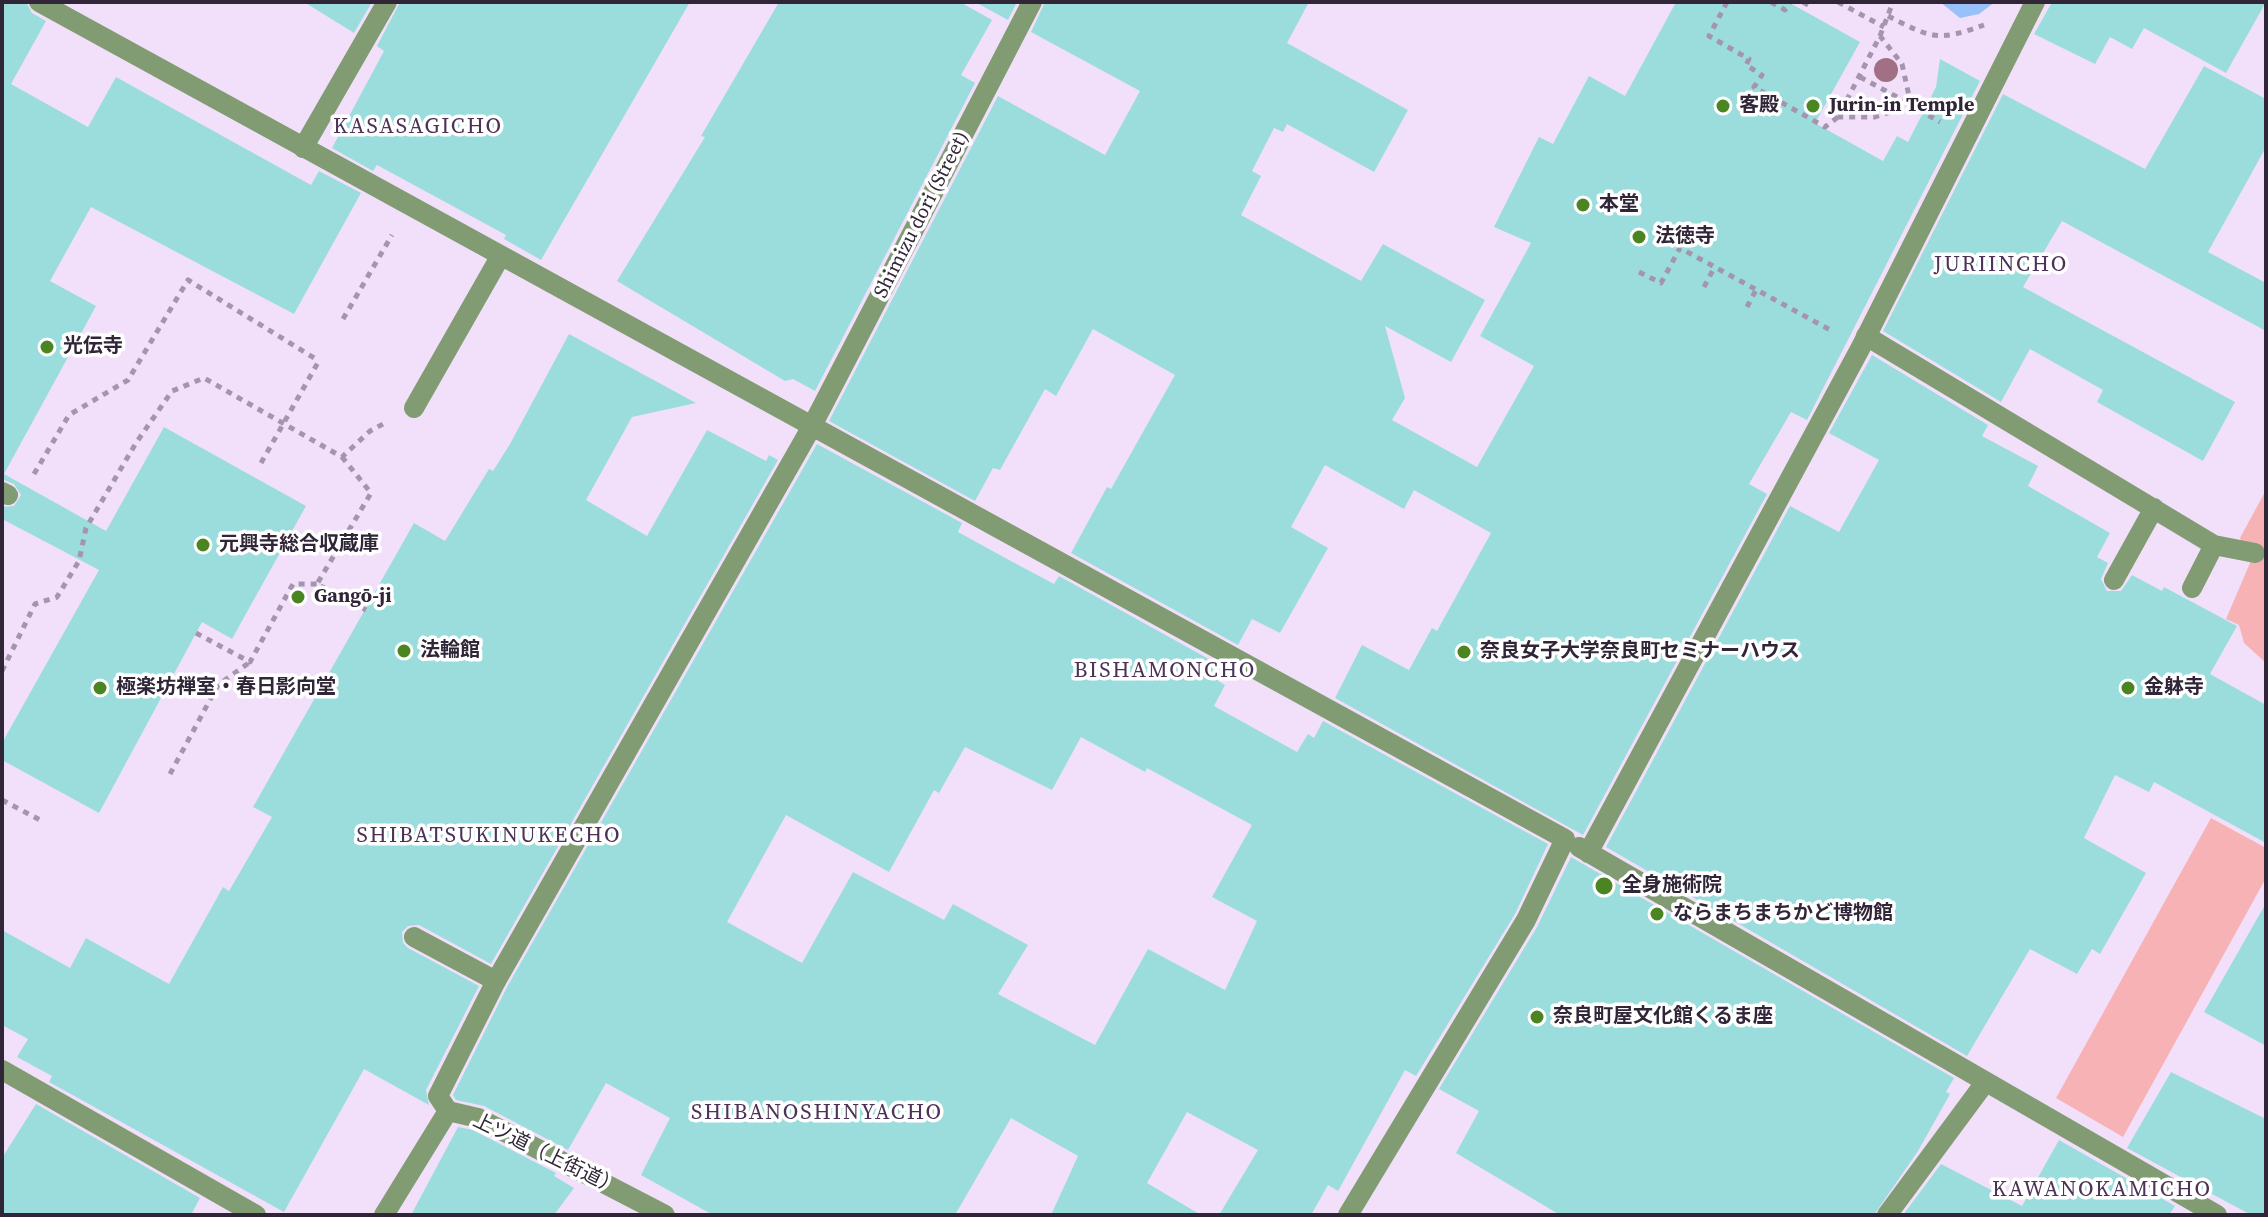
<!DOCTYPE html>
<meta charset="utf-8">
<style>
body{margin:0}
#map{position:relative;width:2268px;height:1217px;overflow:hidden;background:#f2e0fb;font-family:"Source Serif 4",serif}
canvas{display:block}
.frame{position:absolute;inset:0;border:4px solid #312637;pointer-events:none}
</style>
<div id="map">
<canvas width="2268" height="1217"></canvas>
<div class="frame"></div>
</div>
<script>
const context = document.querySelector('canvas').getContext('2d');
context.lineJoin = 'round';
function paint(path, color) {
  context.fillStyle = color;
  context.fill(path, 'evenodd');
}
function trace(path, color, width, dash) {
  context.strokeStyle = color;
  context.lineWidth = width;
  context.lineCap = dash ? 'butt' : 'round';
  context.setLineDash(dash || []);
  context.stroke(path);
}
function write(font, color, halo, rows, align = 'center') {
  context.font = font + ' "Source Serif 4","Noto Sans JP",serif';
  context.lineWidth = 7;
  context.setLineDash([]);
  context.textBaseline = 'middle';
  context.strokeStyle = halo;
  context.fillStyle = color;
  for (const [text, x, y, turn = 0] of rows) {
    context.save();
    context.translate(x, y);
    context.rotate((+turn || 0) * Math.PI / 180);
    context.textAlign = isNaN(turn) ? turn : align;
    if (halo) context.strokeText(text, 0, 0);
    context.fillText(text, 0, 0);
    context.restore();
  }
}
const green = new Path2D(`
 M2266,490v173l-22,-20 -5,-18 -13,-6 24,-56 -10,-25z
 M2211,818l55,30v30l-143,259 -67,-39z`);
const water = new Path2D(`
 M1940,2h55l-16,12 -19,4z`);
const building = new Path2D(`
 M2,2h24l6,11 14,8 -35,63 77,43 28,-50 195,108 8,-14 42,22 -67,121 -203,-107 -41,74 46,25 -92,168 102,57 58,-104 142,79 -74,133 -30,-17 -103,191 -97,-53v-17l97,-173 -97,-51v-12l12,-1 7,-11 -7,-11 -12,-5z
 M304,2h68l-18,31z
 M400,2h290l-149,258 -37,-21 2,-4 -129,-70 -4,6 -41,-23 52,-97 -7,-5z
 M779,2h181l32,18 -31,55 14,8 -160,308 -22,-12 -8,2 -168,-100 88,-144 -4,-1z
 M975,2h42l-9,18z
 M1045,2h264l-22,41 121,67 -34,62 -87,-48 -4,8 -9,-4 -22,43 9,5 -20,39 120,66 22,-37 102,56 -34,62 -66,-36 20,72 -13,22 85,47 57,-101 -54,-30 51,-93 -37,-16 45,-90 14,7 36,-68 36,20 51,-94h112l72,40 -45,81 68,38 14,-25 11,6 28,-55 4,-28 40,22 -173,339 -16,-8 -42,72 18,10 -184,341 -248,-137 27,-53 47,25 23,-42 5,3 54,-98 -77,-43 -10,19 -79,-44 -34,62 37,21 -48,85 -28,-14 -14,26 -167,-92 36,-66 4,2 64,-114 -82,-46 -37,67 -11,-7 -45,81 -7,-2 -18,33 -146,-80 169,-325 107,59 35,-64 -109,-59z
 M2048,2h218l-40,71 -82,-45 -12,21 -22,-12 -15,27 -61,-30 17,-30z
 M2204,66l62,33v48l-58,105 58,31v48l-204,-110 -39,66 212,115 -32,59 -106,-59 6,-12 -73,-41 -29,53 -118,-71 120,-237 142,75z
 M569,334l127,69 -64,14 -46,83 61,36 60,-106 59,31 3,-6 9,5 -287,504 -72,-39 -11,1 -6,6 1,11 5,5 71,38 -53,104 3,15 -65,-36 -80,143 -235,-130 3,-6 -35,-19 11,-18 -26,-14v-95l68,38 16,-30 83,46 54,-97 6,4 43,-74 -19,-10 161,-284 31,18 44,-72 4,2 17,-27z
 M1872,355l116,70 -6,11 56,30 -10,20 82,47 -13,24 11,6 -7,16 6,12h14l11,-16 30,16 2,-4 73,39 -27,48 56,31v138l-112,-61 -5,10 -34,-17 -31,63 62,35 -46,81 -8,-5 -15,25 -47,-25 -63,107 -361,-209 184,-341 49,26 40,-72 -50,-27z
 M817,444l145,79 -4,9 51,28 45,24 5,-8 166,92 -7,13 7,4 -11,21 83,46 11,-18 6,4 9,-17 225,123 -33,70 -99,162 -11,-6 -67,121 -10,-6 -17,30h-92l39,-65 -71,-38 -40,71 54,32h-150l27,-59 -67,-38 -56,97h-242l-72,-40 29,-57 -64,-35 -38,67 -84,-44 -28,-6 -3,-5 54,-108zM1081,737l64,35 2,-4 105,57 -40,72 45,24 -32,69 -77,-41 -53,96 -97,-51 30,-49 -75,-41 -9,16 -91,-48 -51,91 -75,-41 59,-107 103,57 45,-82 5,3 26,-46 87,43z
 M1571,857l383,221 -8,14 4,2 -32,57 -44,64h-314l-104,-62 23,-42 -40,-22 98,-162z
 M2266,903v143l-62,-34z
 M2171,1072l95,47v96h-15l-124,-67z
 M36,1104l164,94 -9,17h-189v-57z
 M458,1127l15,3 83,43 -2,3 20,12 -20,27h-143z
 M2059,1140l116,66 -6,9h-266l38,-51 81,42z`);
const path = new Path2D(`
 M1727,2l-18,34 40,23 -3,6 16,10 -8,12 71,40 13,-10
 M1771,2l14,8 5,-8
 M1803,2l7,4 2,-4
 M1838,2l46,25
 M1888,16c43,22 50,26 96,9
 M1880,36l13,-34
 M1860,77l50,27
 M1911,105l-9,-41 -22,-28 -42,81h37l36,-12 29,17
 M1639,272l22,11 19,-35 152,83
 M1704,287l10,-19
 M1747,307l9,-17
 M343,319l49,-84
 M342,457l29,36 -54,91 49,26
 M261,463l59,-104
 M34,474l35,-59 59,-35 60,-100 131,81
 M196,633l54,29 43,-78h24
 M2,671l33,-67 22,-7 22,-36 7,-33 50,-85 36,-52 32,-13 138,79 28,-26 15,-8
 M170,774l48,-89 32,-23
 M2,800l40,21`);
const lane = new Path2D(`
 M303,148l84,-146
 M1866,336l348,209 41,8
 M2114,580l40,-72
 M2192,588l22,-43
 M414,937l82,44
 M1887,1215l97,-131`);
const street = new Path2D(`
 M39,2l1526,837 -39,81 -178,295
 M414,408l86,-151
 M2,492l6,3
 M1579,847l638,368
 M1588,853l273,-506 174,-345
 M2,1070l254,145
 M448,1111l-10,-15 58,-115 315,-553 221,-426
 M384,1215l64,-104 30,7 187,97`);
const trees = [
 [1886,70]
];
const markers = [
 [1723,106,8,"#4b8521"],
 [1813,106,8,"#4b8521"],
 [1583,205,8,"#4b8521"],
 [1639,237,8,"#4b8521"],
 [47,347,8,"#4b8521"],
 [203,545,8,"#4b8521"],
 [298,597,8,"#4b8521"],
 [404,651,8,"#4b8521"],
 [1464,652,8,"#4b8521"],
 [100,688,8,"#4b8521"],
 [2128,688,8,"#4b8521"],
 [1604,886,10,"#4b8521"],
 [1657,914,8,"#4b8521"],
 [1537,1017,8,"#4b8521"]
];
const poiNames = [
 ["客殿",1739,106],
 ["Jurin-in Temple",1829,106],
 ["本堂",1599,205],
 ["法徳寺",1655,237],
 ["光伝寺",63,347],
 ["元興寺総合収蔵庫",219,545],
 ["Gangō-ji",314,597],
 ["法輪館",420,651],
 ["奈良女子大学奈良町セミナーハウス",1480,652],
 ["極楽坊禅室・春日影向堂",116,688],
 ["金躰寺",2144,688],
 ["全身施術院",1622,886],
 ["ならまちまちかど博物館",1673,914],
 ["奈良町屋文化館くるま座",1553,1017]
];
const streetNames = [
 ["Shimizu dori (Street)",922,215,-63],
 ["上ツ道（上街道）",546,1155,26]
];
const neighbourhoodNames = [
 ["KASASAGICHO",418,127],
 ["JURIINCHO",2001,265],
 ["BISHAMONCHO",1165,671],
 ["SHIBATSUKINUKECHO",489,836],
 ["SHIBANOSHINYACHO",817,1113],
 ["KAWANOKAMICHO",2102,1190]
];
paint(green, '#f7b2b6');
paint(water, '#97c1f8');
paint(building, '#9bdddd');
trace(path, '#a495ac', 5, [6, 6]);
trace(lane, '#819c72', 20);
trace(street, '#819c72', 20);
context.fillStyle = '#a27084';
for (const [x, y] of trees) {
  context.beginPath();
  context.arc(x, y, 12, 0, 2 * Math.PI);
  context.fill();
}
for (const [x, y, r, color] of markers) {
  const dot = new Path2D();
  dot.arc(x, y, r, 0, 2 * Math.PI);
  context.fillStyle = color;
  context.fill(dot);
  trace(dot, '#fff', 3);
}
write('bold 20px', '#312637', '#fff', poiNames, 'left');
write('20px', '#312637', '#fff', streetNames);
context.letterSpacing = '2px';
write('22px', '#4b3256', '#fff', neighbourhoodNames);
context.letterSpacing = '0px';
</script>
